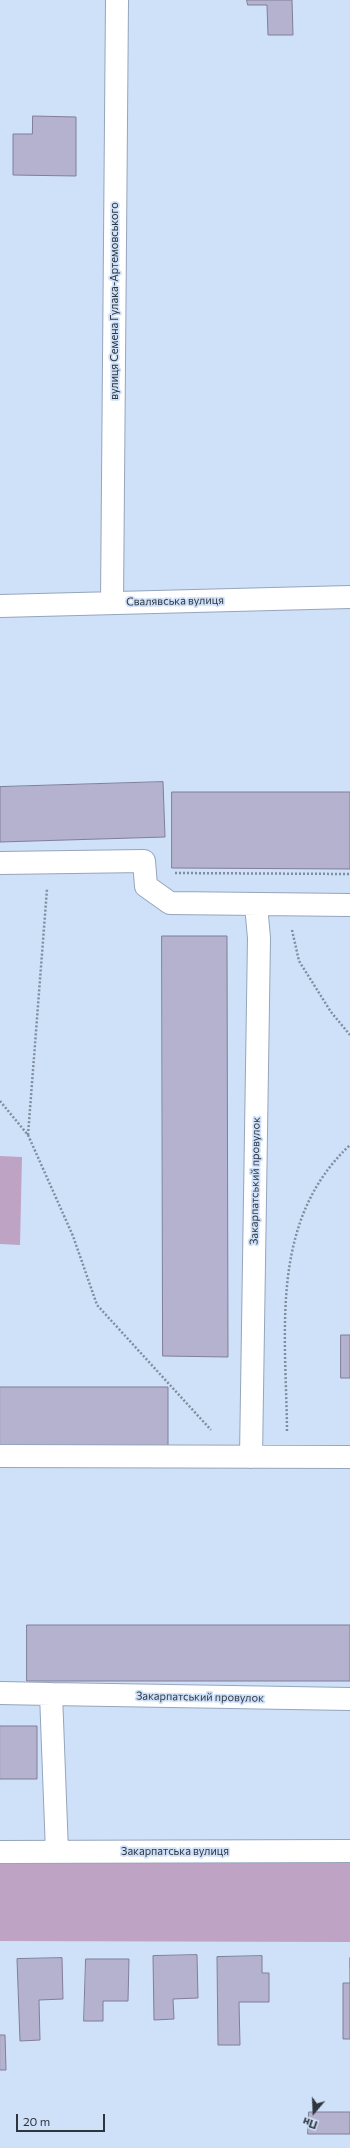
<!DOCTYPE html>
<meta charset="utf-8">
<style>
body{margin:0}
#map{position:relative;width:350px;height:2148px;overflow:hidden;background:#cfe0f9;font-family:Commissioner,sans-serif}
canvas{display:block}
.north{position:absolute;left:294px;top:2092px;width:40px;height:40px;-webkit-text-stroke:3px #cfe0f9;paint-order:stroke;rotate:199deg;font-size:11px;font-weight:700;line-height:16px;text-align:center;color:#2e353f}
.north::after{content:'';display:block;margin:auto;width:14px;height:18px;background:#2e353f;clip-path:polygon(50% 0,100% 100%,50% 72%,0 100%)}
.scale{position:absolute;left:16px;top:2114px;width:89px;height:18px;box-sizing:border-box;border:2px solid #2e353f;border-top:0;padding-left:5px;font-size:12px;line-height:14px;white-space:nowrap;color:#2e353f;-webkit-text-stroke:3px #cfe0f9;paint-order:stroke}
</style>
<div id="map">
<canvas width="350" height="2148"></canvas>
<div class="north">Пн</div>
<div class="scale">20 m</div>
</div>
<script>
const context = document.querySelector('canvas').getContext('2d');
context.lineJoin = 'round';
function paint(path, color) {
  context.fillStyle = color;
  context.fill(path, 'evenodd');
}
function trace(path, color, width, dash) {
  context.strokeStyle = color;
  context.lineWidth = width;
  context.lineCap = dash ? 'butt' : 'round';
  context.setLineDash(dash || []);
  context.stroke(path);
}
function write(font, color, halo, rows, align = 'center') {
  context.font = font + ' Commissioner,sans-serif';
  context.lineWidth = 3.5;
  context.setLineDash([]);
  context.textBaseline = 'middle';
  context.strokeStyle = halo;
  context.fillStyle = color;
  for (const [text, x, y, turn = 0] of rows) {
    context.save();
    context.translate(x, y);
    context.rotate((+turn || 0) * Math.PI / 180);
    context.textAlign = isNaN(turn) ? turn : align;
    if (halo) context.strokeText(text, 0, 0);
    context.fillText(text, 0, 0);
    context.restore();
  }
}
const green = new Path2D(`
 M0,1156l22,1 -2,88 -20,-1z
 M0,1860h350v82l-350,-1z`);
const building = new Path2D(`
 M247,0h45l1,35h-25l-1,-30h-19z
 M33,116l43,1v59l-63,-1v-41h19z
 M163,782l2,55 -165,5v-55z
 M172,792h178v77l-178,-1z
 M162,936h65l1,421 -65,-1z
 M341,1335h9v43h-9z
 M0,1387h168v63h-168z
 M27,1625h323v56h-323z
 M0,1726h37v53h-37z
 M197,1955l1,43 -25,1 1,20 -20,1 -1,-64z
 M262,1956v17h7v29h-30l1,43h-22l-1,-88z
 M62,1958l1,41 -24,1 1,40 -20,1 -3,-82z
 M350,1958v81h-7v-56h7z
 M86,1959h43l-1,42h-25v20h-19z
 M0,2035h5l1,35h-6z
 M309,2112h41v22h-42z`);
const path = new Path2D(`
 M175,873l175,1
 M292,930l7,31 32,51 19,23
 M0,1101l28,34 45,101 24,69 114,125
 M28,1135l19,-246
 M287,1431c-1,-101 -18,-210 63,-286`);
const minor = new Path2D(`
 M112,603l5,-603
 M0,606l350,-9
 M0,863l144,-2 2,25 24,17 180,2
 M0,1456l350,1
 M251,1457l8,-519 -3,-33
 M0,1693l51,1
 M0,1852l350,-1
 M57,1852l-6,-158 299,5`);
const streetNames = [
 ["вулиця Семена Гулака-Артемовського",114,301,-90],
 ["Свалявська вулиця",175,601,-1],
 ["Закарпатський провулок",255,1181,-89],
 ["Закарпатський провулок",200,1697,1],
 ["Закарпатська вулиця",175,1851]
];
paint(green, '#bea3c5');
paint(building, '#b4b2ce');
trace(building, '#807e98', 1);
trace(minor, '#95a5bd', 24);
trace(path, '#808d9e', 2.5, [2, 2]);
trace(minor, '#fff', 22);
write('11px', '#2e353f', '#cfe0f9', streetNames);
</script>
